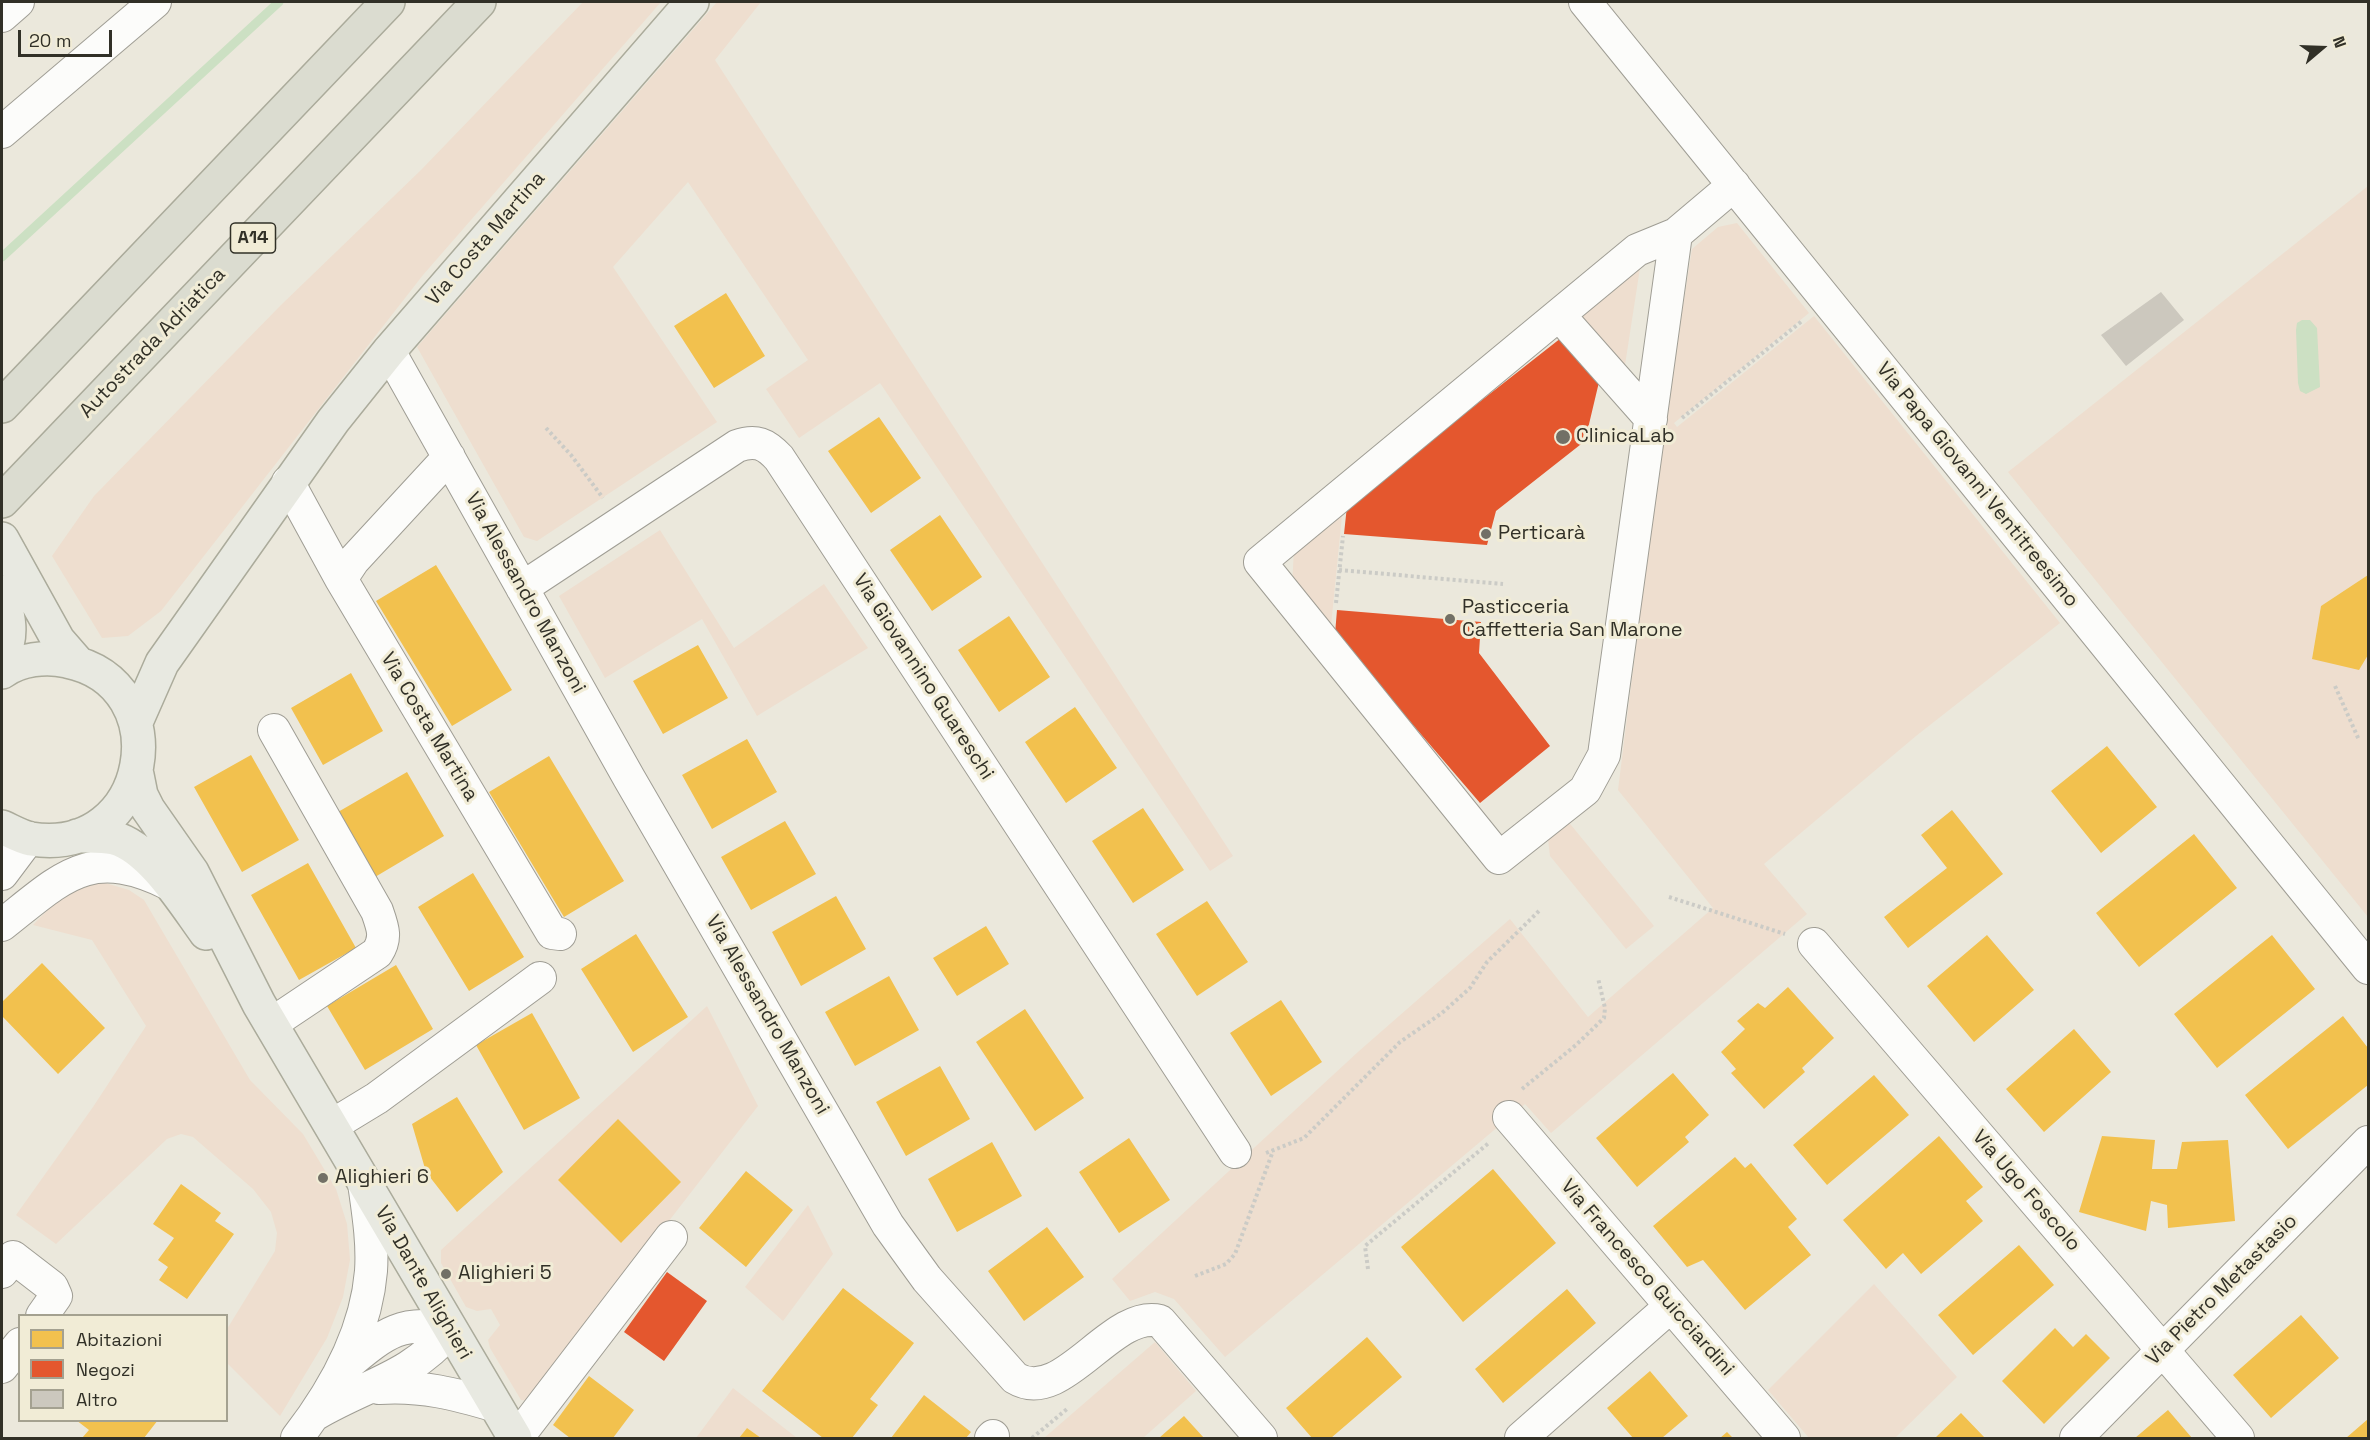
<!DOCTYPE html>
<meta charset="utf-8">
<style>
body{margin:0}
#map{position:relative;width:2370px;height:1440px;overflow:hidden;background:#ebe8dc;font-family:"Space Grotesk",sans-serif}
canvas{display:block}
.frame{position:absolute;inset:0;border:3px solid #313027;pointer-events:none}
.legend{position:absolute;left:18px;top:1314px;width:210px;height:108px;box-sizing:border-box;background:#f1ecd6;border:2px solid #a4a190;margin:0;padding:8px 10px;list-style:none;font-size:18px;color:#313027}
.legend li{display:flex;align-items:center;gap:12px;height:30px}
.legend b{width:30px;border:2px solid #a4a190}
.north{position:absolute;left:2292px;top:18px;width:60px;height:60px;-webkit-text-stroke:4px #f1ecd6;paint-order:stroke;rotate:71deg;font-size:16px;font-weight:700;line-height:24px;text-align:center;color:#313027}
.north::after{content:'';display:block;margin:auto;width:21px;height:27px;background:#313027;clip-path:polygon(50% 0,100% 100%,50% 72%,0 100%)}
.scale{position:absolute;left:18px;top:30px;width:94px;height:27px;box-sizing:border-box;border:3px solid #313027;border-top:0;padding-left:8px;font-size:18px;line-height:21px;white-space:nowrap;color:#313027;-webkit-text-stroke:4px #f1ecd6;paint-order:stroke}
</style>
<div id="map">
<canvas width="2370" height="1440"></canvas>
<div class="frame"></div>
<ul class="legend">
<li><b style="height:16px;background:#f2c14e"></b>Abitazioni</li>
<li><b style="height:16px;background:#e4572e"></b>Negozi</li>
<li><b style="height:16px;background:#ccc8be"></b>Altro</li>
</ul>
<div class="north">N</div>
<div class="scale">20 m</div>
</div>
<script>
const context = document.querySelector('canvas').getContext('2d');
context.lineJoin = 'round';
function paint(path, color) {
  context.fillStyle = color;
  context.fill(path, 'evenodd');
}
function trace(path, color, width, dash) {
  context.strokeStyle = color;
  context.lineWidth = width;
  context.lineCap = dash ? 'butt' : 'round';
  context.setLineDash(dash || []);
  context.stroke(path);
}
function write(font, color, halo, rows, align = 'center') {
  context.font = font + ' "Space Grotesk",sans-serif';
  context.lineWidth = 6;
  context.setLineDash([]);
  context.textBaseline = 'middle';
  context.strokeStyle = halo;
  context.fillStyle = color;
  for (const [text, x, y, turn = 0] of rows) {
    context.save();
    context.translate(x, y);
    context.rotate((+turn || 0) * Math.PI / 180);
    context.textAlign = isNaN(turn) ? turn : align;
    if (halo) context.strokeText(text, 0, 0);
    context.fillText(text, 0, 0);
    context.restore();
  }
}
const green = new Path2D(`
 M583,2h78l-238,273 -262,336 -33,25 -26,2 -50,-82 42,-60 187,-191 140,-135z
 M717,2h44l-46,58 518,796 -23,15 -330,-488 -81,55 -33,-49 42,-29 -120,-178 -75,85 104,155 -180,119 -13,-4 -107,-190z
 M2368,186v389l-47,31 -9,52 47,11 9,-14v262l-360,-445z
 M1737,223l72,90 -135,110 3,4 137,-111 246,307 -144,113 -152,128 43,50 -256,219 -26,-29 -300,253 -51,-58 -19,-7 -25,9 -18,-22 247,-228 151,-132 78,98 125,-109 -95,-118 43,-344 31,-197 26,-22z
 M1640,268l-17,110 -48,-61z
 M1343,505l-13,131 -38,-50 2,-36z
 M660,530l74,118 90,-64 44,64 -111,68 -55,-97 -97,59 -46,-82z
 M1557,808l97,118 -28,23 -76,-93 -2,-17z
 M102,882l27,8 15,10 106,180 53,54 33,55 11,35 3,36 -7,37 -16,41 -47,78 -54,-54 1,-33 48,-78 2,-18 -6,-21 -18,-23 -60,-52 -12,-3 -14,5 -111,105 -40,-29 77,-108 53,-81 -54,-86 -59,-15c26,-26 31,-35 69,-43z
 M707,1006l51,100 -224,289 -6,6 -7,-1 -31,-52 -2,-8 12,-15 -9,-16 -14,2 -11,-4 -25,-44v-13zM558,1180l123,2 -60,61z
 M808,1205l25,49 -50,67 -38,-34z
 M1874,1284l83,93 -62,61h-86l-41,-48z
 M1155,1342l41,49 -53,47h-99z
 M733,1388l64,50h-36l-14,-10 -8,10h-43z`);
const water = new Path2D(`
 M2302,320h8l7,8 3,59 -14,7 -6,-3 -2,-8 -2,-53 1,-7z`);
const homes = new Path2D(`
 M726,293l39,63 -51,32 -40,-62z
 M879,417l42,61 -50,35 -43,-62z
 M940,515l42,62 -50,34 -42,-61z
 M436,565l76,125 -60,36 -76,-125z
 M2368,575v80l-9,15 -47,-11 9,-53z
 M1009,616l41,61 -51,35 -41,-62z
 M698,645l30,53 -65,36 -30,-53z
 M351,673l32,58 -60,34 -32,-57z
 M1075,707l42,61 -51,35 -41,-61z
 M747,739l30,53 -65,37 -30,-54z
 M2107,746l50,61 -56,46 -50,-62z
 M251,755l48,85 -57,32 -48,-85z
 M549,756l75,125 -60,36 -75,-125z
 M407,772l37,64 -69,41 -37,-65z
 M1143,808l41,62 -51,33 -41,-62z
 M1952,810l51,64 -95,74 -24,-31 63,-49 -26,-33z
 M785,821l31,53 -65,36 -30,-53z
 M2194,834l43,54 -98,79 -43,-54z
 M308,863l48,85 -57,32 -48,-85z
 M473,873l51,84 -55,34 -51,-84z
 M836,896l30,53 -65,37 -29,-54z
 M1207,901l41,61 -51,34 -41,-62z
 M986,926l23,38 -52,32 -24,-38z
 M636,934l52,83 -55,35 -52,-83z
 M1987,935l47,55 -60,52 -47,-56z
 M2272,935l43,54 -98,79 -43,-54z
 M42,963l63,65 -47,46 -56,-58v-14z
 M396,965l37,64 -68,41 -38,-64z
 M889,976l30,54 -64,36 -30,-54z
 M1788,987l46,51 -32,30 3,4 -41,37 -33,-36 5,-4 -15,-17 24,-23 -8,-8 21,-18 7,5z
 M1281,1000l41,62 -51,34 -41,-63z
 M1025,1009l59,89 -49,33 -59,-89z
 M532,1013l48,85 -56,32 -48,-85z
 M2343,1016l25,32v37l-80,64 -43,-54z
 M2074,1029l37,43 -67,60 -38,-43z
 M940,1066l30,53 -64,37 -30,-54z
 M1673,1073l36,42 -24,22 4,5 -52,45 -41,-49z
 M1874,1075l35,40 -82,70 -34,-40z
 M457,1097l46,75 -46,40 -31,-40 -14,-48z
 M618,1119l63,63 -60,61 -63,-63z
 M1939,1136l44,51 -17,14 17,20 -62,53 -18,-21 -17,16 -43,-49z
 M2102,1136l53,4 -3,29h25l5,-27 46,-2 7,81 -67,7 -1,-23 -16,-4 -5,30 -67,-19z
 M1129,1138l41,62 -51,33 -40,-61z
 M992,1142l30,54 -65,36 -29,-53z
 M1735,1157l10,11 6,-5 46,56 -9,8 23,28 -66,55 -42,-50 -16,7 -34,-41z
 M1493,1169l63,74 -93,79 -62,-75z
 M746,1171l47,39 -47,57 -47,-39z
 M181,1184l40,29 -6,8 19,13 -47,65 -28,-19 9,-13 -10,-7 16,-22 -21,-14z
 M1047,1227l37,50 -60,44 -36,-50z
 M2019,1245l35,40 -81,70 -35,-40z
 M843,1288l71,55 -44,56 8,6 -26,33h-29l-61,-47z
 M1567,1289l29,34 -93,80 -28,-34z
 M2301,1315l38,43 -68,60 -38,-43z
 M2055,1328l18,19 13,-13 24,24 -66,66 -42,-43z
 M1367,1337l35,40 -71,61h-19l-26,-30z
 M1650,1371l38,45 -26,22h-29l-26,-30z
 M589,1376l45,34 -21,28h-43l-17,-13z
 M924,1395l47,37 -5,6h-75z
 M2168,1410l24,28h-57z
 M1961,1413l24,25h-50z
 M1184,1416l20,22h-45z
 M2368,1419v19h-22z
 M76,1420h82l-14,18h-62l7,-8z
 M747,1428l14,10h-22z
 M1727,1432l6,6h-13z`);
const shops = new Path2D(`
 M1561,338l38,44 -14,59 -89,70 -9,34 -143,-11 3,-28z
 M1337,610l144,12 -2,31 71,93 -70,57 -145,-169z
 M667,1272l40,29 -43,60 -40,-29z`);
const stream = new Path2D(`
 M2,257l277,-255`);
const building = new Path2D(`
 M2161,292l23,28 -58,46 -25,-31z`);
const path = new Path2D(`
 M1682,418l120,-97
 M546,428l25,27 32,43
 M1339,570l164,14
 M1336,603l7,-67
 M2335,686l24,54
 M1669,897l116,37
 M1522,1089l54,-44 28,-27 1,-10 -7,-30
 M1266,1153l38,-15 96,-96 42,-29 28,-25 17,-26 54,-53
 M1368,1269l-3,-23 125,-104
 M1195,1276l31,-12 9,-10 38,-103
 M1032,1438l35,-29`);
const minor = new Path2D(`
 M1585,2l783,966
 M2,16l16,-14
 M2,132l153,-130
 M1676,234l-39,16 -377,312 239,296 86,-68 19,-35 72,-521 58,-49
 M1559,315l92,104
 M389,351l240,427 259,447 39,54 88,99c48,29 96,-69 145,-57l101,117
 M288,482l53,97 211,354 8,1
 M341,579l12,-18 96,-104
 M522,588l215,-142c19,-7 29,-2 42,12l456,694
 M2,874l27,-36
 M2,925c61,-48 87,-80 167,-41
 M1814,944l424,494
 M271,1024l106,-71c10,-15 6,-25 0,-42l-103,-181
 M1509,1117l275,321
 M331,1126l46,-28 163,-120
 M2,1272l11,-15 39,30 4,9 -14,20
 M2,1367l18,-23
 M379,1388c42,-3 77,6 117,18
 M316,1414c51,-30 94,-36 135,-84 -51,-13 -70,7 -108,38
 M297,1438c37,-48 69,-105 74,-167 2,-29 -3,-59 -7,-88
 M517,1438l154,-201
 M991,1438l2,-2
 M1521,1438l150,-132
 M2076,1438l292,-296`);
const major = new Path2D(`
 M2,539l56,101 20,23
 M2,592c6,23 12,43 0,65
 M2,672c18,-13 44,-16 65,-11 114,23 84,197 -36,178 -10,-2 -20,-8 -29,-12
 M136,722l26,-59 171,-242 56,-70 303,-349
 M137,775l4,20 7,14 44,63 67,132 256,434
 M77,836c12,0 25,-1 37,2 37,10 70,65 92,95`);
const highway = new Path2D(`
 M2,406l386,-404
 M2,501l477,-499`);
const markers = [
 [1563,437,8,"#727066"],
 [1486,534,6,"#727066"],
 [1450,619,6,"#727066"],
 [323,1178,6,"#727066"],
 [446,1274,6,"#727066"]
];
const shields = [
 [253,238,45]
];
const shieldNames = [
 ["A14",253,238]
];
const streetNames = [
 ["Via Costa Martina",486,239,-49],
 ["Autostrada Adriatica",153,343,-46],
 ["Via Papa Giovanni Ventitreesimo",1977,485,51],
 ["Via Alessandro Manzoni",525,593,61],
 ["Via Giovannino Guareschi",923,677,57],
 ["Via Costa Martina",429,727,59],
 ["Via Alessandro Manzoni",767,1015,60],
 ["Via Ugo Foscolo",2026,1191,49],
 ["Via Francesco Guicciardini",1647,1278,49],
 ["Via Dante Alighieri",423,1283,60],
 ["Via Pietro Metastasio",2222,1290,-45]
];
const poiNames = [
 ["ClinicaLab",1576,437],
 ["Perticarà",1498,534],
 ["Pasticceria",1462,608],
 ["Caffetteria San Marone",1462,631],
 ["Alighieri 6",335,1178],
 ["Alighieri 5",458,1274]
];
paint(green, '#eedecf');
paint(water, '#cce0c3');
paint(homes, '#f2c14e');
paint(shops, '#e4572e');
trace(stream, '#cce0c3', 9);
paint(building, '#ccc8be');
trace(minor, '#9f9d94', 34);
trace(major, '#abab9b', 36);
trace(highway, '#abab9b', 36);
trace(path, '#cbcbc6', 4, [3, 3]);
trace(minor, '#fcfcfa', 32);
trace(major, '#e8e9e1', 33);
trace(highway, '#dbdcd0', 33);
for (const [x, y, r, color] of markers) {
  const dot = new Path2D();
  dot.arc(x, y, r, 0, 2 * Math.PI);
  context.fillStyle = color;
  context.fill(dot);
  trace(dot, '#f1ecd6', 2);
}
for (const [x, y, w] of shields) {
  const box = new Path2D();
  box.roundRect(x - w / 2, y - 15, w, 30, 4.5);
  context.fillStyle = '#f1ecd6';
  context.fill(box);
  trace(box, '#313027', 1.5);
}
write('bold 18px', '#313027', null, shieldNames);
write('20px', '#313027', '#f1ecd6', streetNames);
write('20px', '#313027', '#f1ecd6', poiNames, 'left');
</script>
